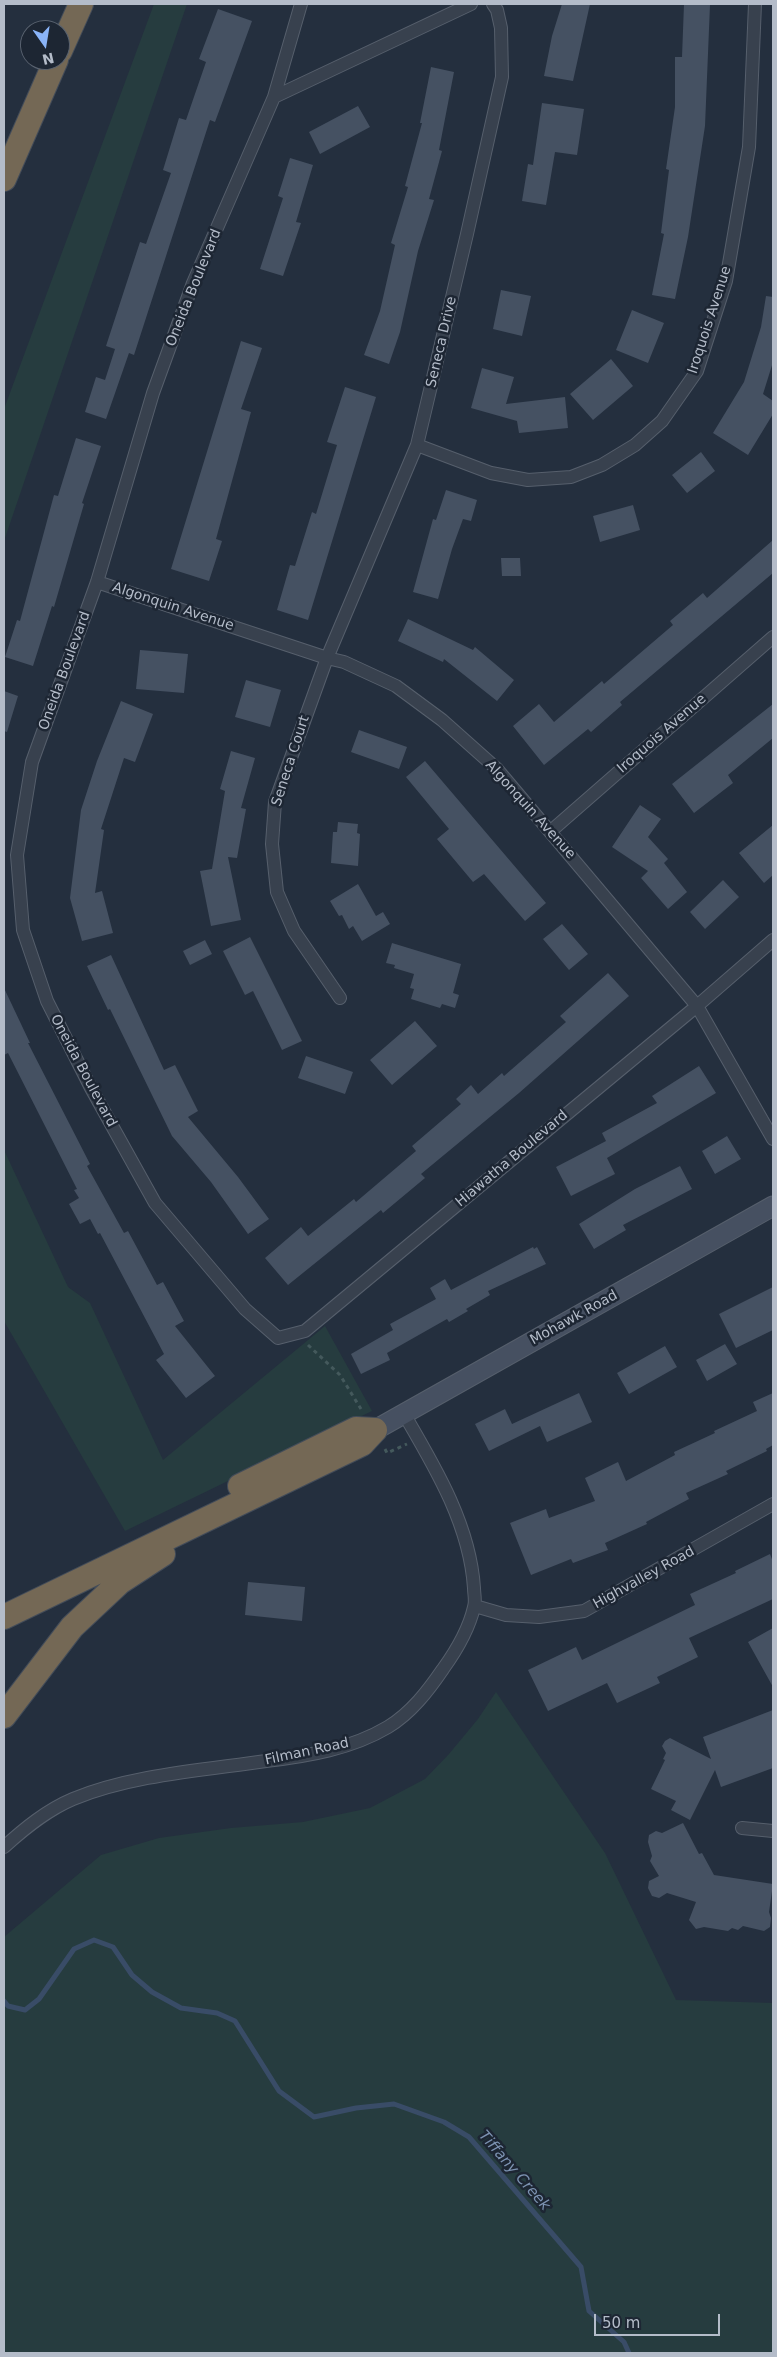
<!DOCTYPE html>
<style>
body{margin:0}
#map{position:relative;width:777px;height:2357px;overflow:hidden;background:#242f3e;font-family:"DejaVu Sans",sans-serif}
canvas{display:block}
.frame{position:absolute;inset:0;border:5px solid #b4bcc9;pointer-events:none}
.north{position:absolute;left:20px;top:20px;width:50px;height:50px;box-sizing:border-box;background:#1d2633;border:1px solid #59626f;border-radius:50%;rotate:167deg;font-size:14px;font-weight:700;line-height:20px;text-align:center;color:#b4bcc9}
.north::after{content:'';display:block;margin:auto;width:18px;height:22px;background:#8ab4f8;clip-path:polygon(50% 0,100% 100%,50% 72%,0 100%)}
.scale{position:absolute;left:594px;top:2314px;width:126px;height:22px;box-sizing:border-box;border:2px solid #b4bcc9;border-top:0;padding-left:6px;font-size:15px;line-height:18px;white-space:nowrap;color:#b4bcc9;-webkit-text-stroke:4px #1d2633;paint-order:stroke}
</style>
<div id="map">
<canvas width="777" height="2357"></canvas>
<div class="frame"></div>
<div class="north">N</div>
<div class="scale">50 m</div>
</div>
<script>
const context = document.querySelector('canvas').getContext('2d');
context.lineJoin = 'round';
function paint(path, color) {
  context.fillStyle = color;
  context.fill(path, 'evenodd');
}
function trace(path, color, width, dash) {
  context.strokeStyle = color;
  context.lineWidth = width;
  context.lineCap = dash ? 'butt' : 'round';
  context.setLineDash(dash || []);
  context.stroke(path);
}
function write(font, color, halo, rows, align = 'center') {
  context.font = font + ' "DejaVu Sans",sans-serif';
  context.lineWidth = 5;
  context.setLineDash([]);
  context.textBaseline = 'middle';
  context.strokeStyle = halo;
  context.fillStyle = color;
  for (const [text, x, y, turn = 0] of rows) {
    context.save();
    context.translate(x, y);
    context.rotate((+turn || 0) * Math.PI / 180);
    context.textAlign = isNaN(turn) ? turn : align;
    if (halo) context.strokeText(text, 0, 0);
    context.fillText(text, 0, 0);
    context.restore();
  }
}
const green = new Path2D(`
 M154,4h33l-183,537v-132z
 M4,1150l64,137 22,16 73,157 162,-134 47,85 -247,120 -121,-210z
 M496,1692l109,161 71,147 97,3v350h-769v-416l97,-82 58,-17 72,-10 72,-6 67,-14 55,-29 24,-25 29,-35z`);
const stream = new Path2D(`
 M4,2001l4,5 17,4 14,-11 35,-50 20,-9 19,7 19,28 20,17 29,16 36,5 18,8 44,70 35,26 42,-9 38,-4 50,18 25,15 112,130 8,44 35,31 5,11`);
const building = new Path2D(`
 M562,4h28l-17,77 -29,-5 8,-40z
 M684,4l26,1 -5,121 -17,111 -13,62 -23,-4 12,-61 -3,-1 8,-63 -3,-1 9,-62v-50h7z
 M218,9l34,12 -37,101 -5,-2 -76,235 -5,-2 -23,66 -21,-7 11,-35 9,3 10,-31 -9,-3 34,-104 6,2 25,-71 -8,-3 16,-52 7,2 20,-58 -7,-3z
 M431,67l23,5 -15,78 3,1 -13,48 5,1 -16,51 -18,81 -11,32 -25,-9 16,-44 15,-66 -4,-2 17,-56 -3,-1 17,-63h-2z
 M542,103l42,6 -7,46 -22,-3 -9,53 -24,-4 6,-37 5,1z
 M358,106l12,21 -50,27 -11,-22z
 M290,158l23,7 -17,57 5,1 -18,53 -23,-7 23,-71 -5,-2z
 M501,290l30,6 -9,40 -29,-7z
 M766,296l7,1v65l-10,32 10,7v13l-25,41 -35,-22 31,-51 17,-55z
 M632,310l32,13 -16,40 -32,-13z
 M241,341l21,7 -21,61 10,3 -35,127 6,2 -13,40 -38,-12z
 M611,359l22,27 -40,34 -23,-26z
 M482,368l32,9 -8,27 59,-7 3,31 -49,5 -2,-12 -46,-13z
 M345,387l31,10 -68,223 -31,-10 13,-45 5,1 17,-54 4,2 21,-69 -10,-3z
 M76,438l25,8 -19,57 2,1 -30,103 -2,-1 -19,60 -28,-9 12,-37 3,1 34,-126 4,1z
 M701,452l14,19 -28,22 -15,-18z
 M446,490l31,10 -6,21 -8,-2 -11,30 -14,50 -25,-7 20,-73 3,1z
 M633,505l7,25 -40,12 -7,-26z
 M773,540v33l-153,129 2,3 -31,27 -3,-3 -44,36 -31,-39 26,-22 15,18 48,-41 2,3 69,-59 -3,-4 33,-28 4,5z
 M501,558h19l1,18h-19z
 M408,619l65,31 2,-3 39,33 -17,21 -53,-42 -1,3 -45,-21z
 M140,650l48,4 -4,39 -48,-4z
 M246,680l35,10 -11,37 -35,-10z
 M4,691l14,5 -11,36 -3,-1z
 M121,701l32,13 -18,48 -11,-4 -23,71 3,1 -9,63 7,-2 11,42 -31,8 -12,-43 11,-88 16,-49z
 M773,704v34l-45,37 5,8 -39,30 -22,-29z
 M359,730l48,17 -8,22 -48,-17z
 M231,751l24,7 -14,50 5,1 -9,49 -9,-1 13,63 -30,6 -11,-55 12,-2 13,-78 -5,-2z
 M425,761l121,142 -21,18 -41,-47 -11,8 -36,-43 12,-10 -43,-52z
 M640,805l21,14 -13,18 20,22 -4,4 23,29 -19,17 -27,-31 7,-7 -36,-24z
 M338,822l20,2 -1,9 3,1 -2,32 -27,-3 2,-31h4z
 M773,825v50l-9,8 -25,-30z
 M723,880l16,17 -34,32 -15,-17z
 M358,884l18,32 7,-4 7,12 -28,17 -9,-15 -4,3 -7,-14 -3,1 -9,-15z
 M562,924l26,30 -19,16 -26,-31z
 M250,937l52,104 -20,9 -29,-59 -8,4 -22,-44z
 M205,940l7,14 -22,11 -7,-14z
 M392,943l69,21 -8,29 6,2 -4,13 -13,-4 -2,4 -29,-9 3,-10 -4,-1 4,-14 -20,-6 1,-3 -9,-2z
 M111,955l53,115 11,-5 23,46 -10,6 50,60 31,42 -21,15 -37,-52 -39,-46 -62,-127 -2,1 -21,-44z
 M608,973l21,23 -110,97 -98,81 4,4 -42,35 -2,-3 -93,75 -23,-27 36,-31 7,9 46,-37 2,3 60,-51 -4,-5 49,-42 -5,-5 15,-14 7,9 24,-21 2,3 62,-54 -6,-6z
 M4,988l26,55h-2l62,121 -3,2 37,67 4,-2 29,54 6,-3 21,39 -9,5 40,50 -29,22 -30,-38 8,-6 -64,-121 -2,1 -8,-15 -10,5 -11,-20 10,-6 -5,-8 3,-1 -69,-136 -4,2z
 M415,1021l22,25 -45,39 -22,-25z
 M306,1056l47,16 -8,22 -47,-16z
 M699,1066l17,27 -109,65 8,16 -44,22 -15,-29 50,-26 -4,-8 55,-30 -5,-7z
 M727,1136l14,23 -26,15 -13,-23z
 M680,1166l12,23 -69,36 3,5 -32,19 -15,-25 56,-35z
 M533,1247l1,2 3,-2 9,17 -58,27 2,4 -24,14 2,2 -19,11 -2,-3 -60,34 3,7 -29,14 -10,-20 42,-24 -3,-6 46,-25 -6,-11 15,-9 6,11z
 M773,1287v43l-37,18 -17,-34z
 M725,1344l12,20 -30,17 -11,-21z
 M665,1346l12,21 -48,27 -12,-21z
 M579,1393l13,29 -45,20 -7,-16 -51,25 -14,-27 30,-15 7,15z
 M773,1393v52l-7,4 1,2 -41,20 2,3 -42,19 3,6 -43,23 1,2 -42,19 3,7 -35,13 -2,-4 -40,16 -21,-52 36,-14 3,9 46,-17 -10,-23 33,-16 8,19 49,-26 -1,-3 41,-19 -1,-2 43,-20 -4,-9z
 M770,1554l3,8v37l-84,39 9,19 -41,20 3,6 -43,20 -10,-20 -59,28 -20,-41 48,-23 6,13 113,-55 -5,-11 46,-21 -1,-2z
 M248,1582l57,5 -3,34 -57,-6z
 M773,1628v59l-25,-45z
 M773,1710v58l-52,19 -6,-17 -25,50 -19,-10 5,-9 -25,-12 14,-29 -2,-1 3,-6 -4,-7 3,-5 5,-3 41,21 -8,-22z
 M683,1823l16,31 3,-1 12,22 59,9 -4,28 2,6 -1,9 -6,4 -21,-5 -5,4 -6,-2 -4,3 -24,-4 -8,2 -7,-9 7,-18 -29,-9 -8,5 -7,-2 -4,-8 1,-7 10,-5 -9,-15 2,-5 -4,-14 1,-7 7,-4 6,2z`);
const path = new Path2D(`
 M308,1345l32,30 21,34
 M385,1449l2,4 20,-9`);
const street = new Path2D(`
 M301,4l-27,93 -81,186 -40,110 -56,189 -65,180 -15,93 6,75 24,71 44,87 64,115 90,106 33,29 27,-7 392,-325 76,-66
 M274,97l197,-93
 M417,445l74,28 37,7 43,-3 31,-12 33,-20 27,-24 35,-50 29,-90 23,-134 6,-143
 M97,582l230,76 17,4 52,24 46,34 55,49 200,237 76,133
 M551,831l222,-194
 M340,998l-46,-67 -17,-39 -5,-48 3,-42 52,-144 90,-213 50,-211 35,-157 -1,-49 -4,-18 -4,-6
 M475,1606l31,9 33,2 45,-6 189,-107
 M742,1828l31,3
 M4,1847c21,-19 43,-37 69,-48 58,-24 131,-29 193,-38 42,-5 85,-12 122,-34 23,-14 40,-36 55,-58 13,-18 26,-40 31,-62 2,-6 0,-13 0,-19 -4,-63 -39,-121 -70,-174`);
const secondary = new Path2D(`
 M375,1430l398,-224`);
const highway = new Path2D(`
 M60,51l21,-47
 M4,179l52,-119
 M240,1486l116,-57 19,1
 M4,1617l358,-173 13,-14
 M4,1716l68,-89 48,-45 43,-28`);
const streetNames = [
 ["Oneida Boulevard",194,288,-68],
 ["Iroquois Avenue",710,320,-72],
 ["Seneca Drive",442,342,-77],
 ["Algonquin Avenue",173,607,18],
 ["Oneida Boulevard",65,671,-70],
 ["Iroquois Avenue",662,734,-41],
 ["Seneca Court",291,761,-72],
 ["Algonquin Avenue",530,810,48],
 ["Oneida Boulevard",83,1071,62],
 ["Hiawatha Boulevard",512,1159,-40],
 ["Mohawk Road",574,1318,-29],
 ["Highvalley Road",644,1578,-29],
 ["Filman Road",307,1752,-12]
];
const waterNames = [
 ["Tiffany Creek",514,2171,49]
];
paint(green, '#263c3f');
trace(stream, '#394c67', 5);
paint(building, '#455162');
trace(street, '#565f6c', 14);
trace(secondary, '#565f6c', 21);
trace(highway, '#434c59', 26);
trace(path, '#44595c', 3, [4, 4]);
trace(street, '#38414e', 12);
trace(secondary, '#465061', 19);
trace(highway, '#746855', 24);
write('14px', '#b4bcc9', '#1d2633', streetNames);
write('italic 15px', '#7c92b1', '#1d2633', waterNames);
</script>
